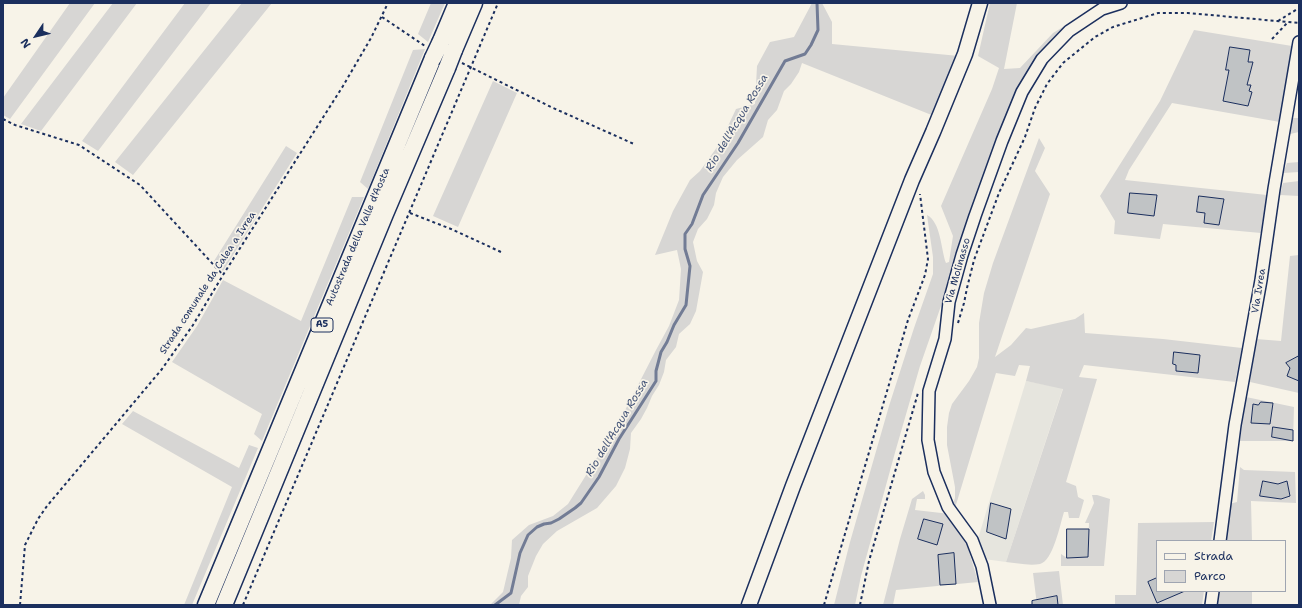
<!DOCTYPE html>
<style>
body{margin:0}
#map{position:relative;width:1302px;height:608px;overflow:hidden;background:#f7f3e8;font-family:"Shantell Sans",sans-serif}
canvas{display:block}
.frame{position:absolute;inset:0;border:4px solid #1b2f5e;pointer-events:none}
.legend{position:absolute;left:1156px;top:540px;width:130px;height:52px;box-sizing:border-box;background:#f7f3e8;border:1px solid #9fa5b1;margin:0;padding:5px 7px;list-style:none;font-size:12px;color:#1b2f5e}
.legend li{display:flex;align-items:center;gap:8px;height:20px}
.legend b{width:20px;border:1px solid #9fa5b1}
.north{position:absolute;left:16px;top:16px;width:40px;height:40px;-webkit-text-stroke:3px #f7f3e8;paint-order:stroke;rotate:235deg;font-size:11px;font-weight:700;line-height:16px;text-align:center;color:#1b2f5e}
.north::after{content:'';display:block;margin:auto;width:14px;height:18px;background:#1b2f5e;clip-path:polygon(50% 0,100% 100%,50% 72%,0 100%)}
</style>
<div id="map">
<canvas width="1302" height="608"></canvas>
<div class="frame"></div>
<ul class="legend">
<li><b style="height:5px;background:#f7f3e8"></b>Strada</li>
<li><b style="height:11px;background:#d7d6d4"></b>Parco</li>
</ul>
<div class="north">N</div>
</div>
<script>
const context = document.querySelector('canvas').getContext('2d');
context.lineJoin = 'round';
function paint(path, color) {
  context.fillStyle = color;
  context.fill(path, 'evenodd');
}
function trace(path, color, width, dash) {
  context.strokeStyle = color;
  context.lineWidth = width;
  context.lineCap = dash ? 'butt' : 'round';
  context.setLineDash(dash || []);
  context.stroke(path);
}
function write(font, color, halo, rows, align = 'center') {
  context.font = font + ' "Shantell Sans",sans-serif';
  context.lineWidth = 3.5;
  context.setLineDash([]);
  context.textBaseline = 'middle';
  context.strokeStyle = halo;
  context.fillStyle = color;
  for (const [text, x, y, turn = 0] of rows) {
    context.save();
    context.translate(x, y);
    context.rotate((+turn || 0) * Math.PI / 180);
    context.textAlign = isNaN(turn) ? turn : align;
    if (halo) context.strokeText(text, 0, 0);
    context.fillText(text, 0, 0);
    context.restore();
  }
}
const built = new Path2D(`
 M1026,381l37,7 -57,174 -22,-3 -7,-17z`);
const green = new Path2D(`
 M70,3h25l-85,116 -7,-4v-17z
 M113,3h24l-96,128 -20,-7z
 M185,3h26l-113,148 -16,-10z
 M242,3h30l-139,172 -18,-13z
 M431,3h14l-17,39 -10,-8z
 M812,3h10l10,19v22l127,12 -25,60 -132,-53 -3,9 -8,12 -7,7 -7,19 -9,10 -5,17 -26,23 -14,17 -7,16 -2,12 -7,14 -9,10 -5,13 4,19 6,11 -7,39 -6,13 -11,10 -3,13 -10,13 -2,12 -5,13 -7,11 -5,12 -6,11 -10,14 -1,16 -5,19 -9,18 -19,22 -40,23 -14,13 -7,12 -8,20v11l-7,9 -2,9h-29l13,-13 8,-34 1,-18 17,-15 24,-9 15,-12 50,-80 38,-74 13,-24 10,-26 2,-31 -4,-19 -22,5 18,-44 17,-31 10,-9 20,-28 16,-34 19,-5 2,-38 13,-24 24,-5z
 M990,3h27l-13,66 16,-1 33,-35 23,-14 -20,16 -13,14 -26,42 -62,165 -13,47 -22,63 -24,83 -35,127 -6,29h-21l16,-63 39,-136 25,-78 19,-54v-17l-6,-42c14,7 14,35 19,48l3,-1 4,-26 -12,-30 51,-117 7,-21 -21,-12z
 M1194,30l98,16 -12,76 -108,-19 -43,67 -4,10 142,15 -6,38 -98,-9 -3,15 -46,-5 1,-13 -15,-25 60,-95z
 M425,49l-57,140 -8,-7 53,-132z
 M493,81l24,12 -59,134 -25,-11z
 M1292,118h7v14l-9,2z
 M1039,138l6,10 -10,23 15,23 -55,163 16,-12 15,-17 5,1 44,-10 9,-6 1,20 78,6 79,9 -7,34 -151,-17 -5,12 18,2 -31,103 10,4 2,11 6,3 -5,18h-10l-1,-6h-4c-4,13 -11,49 -24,52 -11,2 -24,-1 -34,-2l57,-173 -37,-8 4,-15 -11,-1 -4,11 -19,-3 -41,135 -3,-2 3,-8v-11l-8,-42v-18l2,-14 3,-9 17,-23 8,-14 2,-9v-35l5,-30 9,-30z
 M286,146l11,7 -74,118 -9,-10z
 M1299,162v10l-16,1 4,-10z
 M1299,181v15l-19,-1 3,-12z
 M352,197h12l-102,244 -8,-7 8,-20 -90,-52 25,-36 26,-46 78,41z
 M1299,255v138l-49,-11 6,-43 25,2 9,-85z
 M1246,397l48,10 -1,34h-53z
 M133,411l106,57 10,-23 9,3 -66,157h-8l48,-118 -110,-63z
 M1240,467l4,3 51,2 1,31 -45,-2 1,40h-28l5,-37 8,-2z
 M923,491l2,4v4h-8l-2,11 35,4 18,34 10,34 -82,8 -3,15h-10l17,-66 12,-40z
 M1092,495h5l13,4 -6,67h-43v-12l6,4 21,-1 1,-34h-4l9,-20z
 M1214,522l-3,19h-54v50h47l-2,14h-87v-10h21l2,-72z
 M1059,571l4,34h-26l-4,-32z
 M1217,591h35v14h-37z`);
const stream = new Path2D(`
 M495,605l16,-12 9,-40 8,-18 9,-8 7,-3 7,-1 8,-4 16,-11 6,-5 18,-26 20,-38 37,-58v-10l5,-19 6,-10 7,-17 12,-20 4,-39 -5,-17v-15l7,-10 11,-29 35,-52 47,-82 20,-7 6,-9 7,-15 -1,-27`);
const building = new Path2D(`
 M1230,47l20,3 -2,12h5l-6,23h4l-2,6 3,1 -4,14 -25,-5 6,-31h-3z
 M1130,193l27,2 -3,21 -26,-3z
 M1199,196l25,3 -5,26 -15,-2 1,-10 -8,-1z
 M1174,352l26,3 -2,18 -22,-2v-6l-3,-1z
 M1299,356v25l-12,-5 3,-8 -4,-5z
 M1261,402l12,1 -3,21 -19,-1 2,-19 5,1z
 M1273,427l20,3v11l-21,-4z
 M1263,481l15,3 9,-3 3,15 -9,3 -21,-3z
 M991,503l20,6 -5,30 -19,-7z
 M924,519l19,5 -6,21 -19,-6z
 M1067,529h22l-1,28 -21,1z
 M954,553l2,31 -16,1 -2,-30z
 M1157,578v13h28l-28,12 -9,-21z
 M1057,596l1,9h-26v-4z`);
const path = new Path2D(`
 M382,17l43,29
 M1278,21l21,-13
 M1272,39l16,-17
 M462,63l89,44 83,37
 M3,119l12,6 64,20 61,40 83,90
 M410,213l41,16 50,23
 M958,323l6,-20 3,-15 7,-28 25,-67 26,-56 10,-29 12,-24 16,-21 32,-26 18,-10 45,-14h30l111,10
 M20,605l5,-60 13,-26 9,-13 115,-137 31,-44 30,-50 120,-189 28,-48 17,-35
 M243,605l255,-602
 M824,605l84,-285 17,-45 3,-16 -8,-65
 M860,605l9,-44 49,-168`);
const minor = new Path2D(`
 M1220,541l15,-116 26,-145 13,-91 25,-147
 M990,605l-8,-39 -10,-26 -24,-33 -14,-35 -6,-32 1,-49 16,-52 4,-37 13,-47 13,-39 27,-75 20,-49 20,-33 27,-28 33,-22 19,-6
 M1211,605l2,-14`);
const major = new Path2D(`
 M749,605l44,-119 119,-306 21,-48 32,-78 15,-51`);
const highway = new Path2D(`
 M441,41l16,-38
 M454,50l20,-47
 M206,605l227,-547
 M224,605l161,-391 62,-146`);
const highwayBridge = new Path2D(`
 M433,58l8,-17
 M447,68l7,-18`);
const shields = [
 [322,325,22]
];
const shieldNames = [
 ["A5",322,325]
];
const streetNames = [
 ["Autostrada della Valle d'Aosta",358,237,-67],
 ["Via Molinasso",958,271,-74],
 ["Strada comunale da Calea a Ivrea",208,283,-57],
 ["Via Ivrea",1259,291,-81]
];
const waterNames = [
 ["Rio dell'Acqua Rossa",737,123,-59],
 ["Rio dell'Acqua Rossa",617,428,-59]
];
paint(built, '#e6e5de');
paint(green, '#d7d6d4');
trace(stream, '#727c95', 3);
paint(building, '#c0c3c5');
trace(building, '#1b2f5e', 1);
trace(minor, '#1b2f5e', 14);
trace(major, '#1b2f5e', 17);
trace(highway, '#1b2f5e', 19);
trace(path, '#1b2f5e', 2, [3, 3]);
trace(minor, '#f7f3e8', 11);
trace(major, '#f7f3e8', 14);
trace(highway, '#f7f3e8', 16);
trace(highwayBridge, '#1b2f5e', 19, []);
trace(highwayBridge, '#f7f3e8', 16);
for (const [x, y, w] of shields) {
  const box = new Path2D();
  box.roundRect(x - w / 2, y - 7, w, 14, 3);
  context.fillStyle = '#f7f3e8';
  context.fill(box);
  trace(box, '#1b2f5e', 1);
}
write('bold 9px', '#1b2f5e', null, shieldNames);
write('10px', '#1b2f5e', '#f7f3e8', streetNames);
write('italic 11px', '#465679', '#f7f3e8', waterNames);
</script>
